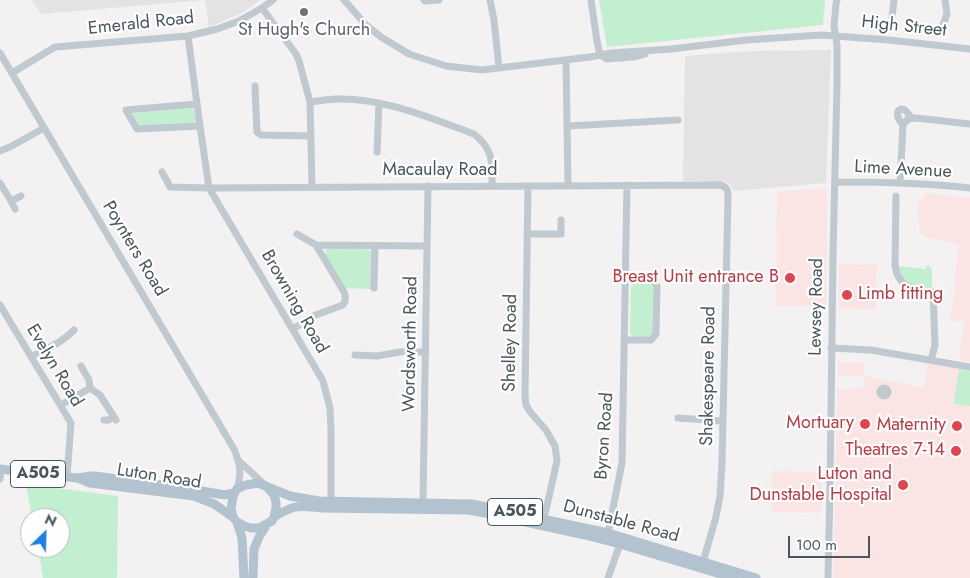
<!DOCTYPE html>
<style>
body{margin:0}
#map{position:relative;width:970px;height:578px;overflow:hidden;background:#f3f1f1;font-family:Jost,sans-serif}
canvas{display:block}
.north{position:absolute;left:20px;top:508px;width:50px;height:50px;box-sizing:border-box;background:#fff;border:1px solid #b6bbbf;border-radius:50%;rotate:24deg;font-size:14px;font-weight:700;line-height:20px;text-align:center;color:#49565e}
.north::after{content:'';display:block;margin:auto;width:18px;height:22px;background:#1e81e1;clip-path:polygon(50% 0,100% 100%,50% 72%,0 100%)}
.scale{position:absolute;left:788px;top:536px;width:82px;height:22px;box-sizing:border-box;border:2px solid #49565e;border-top:0;padding-left:6px;font-size:15px;line-height:18px;white-space:nowrap;color:#49565e;-webkit-text-stroke:4px #fff;paint-order:stroke}
</style>
<div id="map">
<canvas width="970" height="578"></canvas>
<div class="north">N</div>
<div class="scale">100 m</div>
</div>
<script>
const context = document.querySelector('canvas').getContext('2d');
context.lineJoin = 'round';
function paint(path, color) {
  context.fillStyle = color;
  context.fill(path, 'evenodd');
}
function trace(path, color, width, dash) {
  context.strokeStyle = color;
  context.lineWidth = width;
  context.lineCap = dash ? 'butt' : 'round';
  context.setLineDash(dash || []);
  context.stroke(path);
}
function write(font, color, halo, rows, align = 'center') {
  context.font = font + ' Jost,sans-serif';
  context.lineWidth = 4.5;
  context.setLineDash([]);
  context.textBaseline = 'middle';
  context.strokeStyle = halo;
  context.fillStyle = color;
  for (const [text, x, y, turn = 0] of rows) {
    context.save();
    context.translate(x, y);
    context.rotate((+turn || 0) * Math.PI / 180);
    context.textAlign = isNaN(turn) ? turn : align;
    if (halo) context.strokeText(text, 0, 0);
    context.fillText(text, 0, 0);
    context.restore();
  }
}
const education = new Path2D(`
 M32,0h228l-16,12 -35,15 -4,-27 -164,14z
 M831,50l-5,133 -93,8 -1,-4 -4,-4 -4,-1 -41,-1 2,-125 66,-5z`);
const medical = new Path2D(`
 M824,188l3,2 -1,116h-50l1,-114z
 M924,193l46,5v164l-11,-2 5,-38 -14,-2 6,-39 -2,-1 5,-36 -35,-7 1,-3h-5l-2,-33h5z
 M839,264l38,1 -2,45 -36,-2z
 M838,362l26,1v13l60,12 4,-25 42,6v209h-137l4,-189 18,1v-4l10,2 -1,-12 -26,-1z
 M772,471l50,1 -1,41 -49,-1z`);
const green = new Path2D(`
 M599,0h226l-2,25 -216,22z
 M192,108l3,3 1,9 -3,4 -55,2 -6,-10 1,-3z
 M331,248h35l7,4 -2,37 -27,-1 -18,-31v-7z
 M927,265l3,1 2,4v18l-6,2c-14,-5 -26,-7 -28,-24l28,3z
 M636,283h13l6,4 -1,45 -4,5h-15l-5,-3 1,-48z
 M959,369l11,2v35l-16,-2z
 M26,484l92,12 -1,82h-74l-5,-30h22v-30h-28z`);
const minor = new Path2D(`
 M344,0l22,25 15,12 28,17 37,12 36,4 108,-13 21,-4 60,-4 75,-9 75,-5 68,5 81,9
 M424,0l1,1 14,-1
 M490,0l4,20 5,48
 M591,0l6,41 3,14
 M262,8l20,27 14,19 3,7 11,41 2,84
 M892,17l2,-17
 M943,25l4,-11 -2,-14
 M188,36l9,68 -71,6 11,19 63,-3 9,62 114,193 7,27 1,22v71
 M0,53l234,396c6,15 8,24 3,40
 M600,55l7,4 26,-2 12,-3
 M566,60l2,126
 M12,73l43,-26 133,-11 29,-7 22,-8 23,-13 11,-8
 M255,86l2,46 4,3 50,1
 M310,102c9,-1 18,-3 27,-3 48,-1 93,19 137,35 20,16 18,28 18,52
 M197,104l3,22
 M903,125c-3,-4 -7,-8 -5,-14l3,-2 4,1 7,8
 M568,126l110,-6
 M0,151l10,-4 34,-19
 M377,152l2,-49
 M162,172l8,15 39,1 511,-3c8,2 8,6 8,13l-6,265 -2,33 -4,21 -13,45
 M835,182c45,0 90,1 135,6
 M0,183l11,18 10,-5
 M900,183l3,-58 5,-6 8,-1 54,6
 M528,186l-3,210 1,9 5,8 15,17 9,16 2,15 -13,58
 M896,196l-1,69c3,23 18,25 38,27l2,53 -4,15
 M11,201l4,8
 M297,234l19,11 111,1
 M527,234h34v-14
 M374,288l1,-42
 M0,305l71,118 -4,53
 M293,329l20,-13 30,-11c3,-4 3,-8 1,-13l-28,-47
 M625,340h26l5,-6 1,-48 -5,-7h-26
 M831,348l40,2 99,17
 M355,355l22,1 23,-4h26
 M31,357c15,-9 30,-13 43,-27
 M81,366l8,14 1,8 10,7 16,25
 M880 392a4 4 0 1 1 8 0a4 4 0 1 1-8 0Z
 M61,405l29,-17
 M678,418l44,3
 M104,420h4l6,-3
 M239,461l25,23
 M0,479l1,-10
 M423,502l5,-316
 M608,533l14,-70 5,-278
 M608,578l12,-34
 M828,578l2,-90 3,-232 4,-172v-39l-3,-19 2,-22 1,-4`);
const major = new Path2D(`
 M0,469l77,9 14,-2h4l95,13 35,6 10,-3
 M78,478l12,5 104,13 20,8 19,13
 M268,488l6,7 2,7v6l-2,9 -2,4 -13,7h-8l-7,-2 -7,-4 -4,-5 -2,-8 2,-12 2,-5 2,-3 9,-4 12,-2 32,13 29,5 153,3 136,29 148,45
 M274,517c19,-12 26,-12 48,-9l146,2 17,3 100,22 35,9 114,34
 M237,522l5,16 2,40
 M253,578l1,-29 5,-12 8,-13`);
const markers = [
 [304,12,5,"#6b7280"],
 [790,278,6,"#e0444e"],
 [847,295,6,"#e0444e"],
 [865,424,6,"#e0444e"],
 [957,426,6,"#e0444e"],
 [956,451,6,"#e0444e"],
 [903,485,6,"#e0444e"]
];
const shields = [
 [38,474,55],
 [515,512,55]
];
const shieldNames = [
 ["A505",38,474],
 ["A505",515,512]
];
const streetNames = [
 ["Emerald Road",141,24,-6],
 ["High Street",904,27,6],
 ["Lime Avenue",903,170,3],
 ["Macaulay Road",440,171],
 ["Poynters Road",134,249,59],
 ["Browning Road",294,302,60],
 ["Lewsey Road",817,307,-89],
 ["Shelley Road",511,343,-89],
 ["Wordsworth Road",411,344,-89],
 ["Evelyn Road",54,366,59],
 ["Shakespeare Road",709,376,-89],
 ["Byron Road",605,436,-86],
 ["Luton Road",159,477,9],
 ["Dunstable Road",621,522,15]
];
const worshipNames = [
 ["St Hugh's Church",304,31]
];
const healthNames = [
 ["Breast Unit entrance B",779,278],
 ["Limb fitting",858,295,"left"],
 ["Mortuary",854,424],
 ["Maternity",946,426],
 ["Theatres 7-14",945,451],
 ["Luton and",892,475],
 ["Dunstable Hospital",892,496]
];
paint(education, '#e4e2e3');
paint(medical, '#fbe4e4');
paint(green, '#c2efd0');
trace(minor, '#bfc9cf', 7);
trace(major, '#b2c3cf', 9);
for (const [x, y, r, color] of markers) {
  const dot = new Path2D();
  dot.arc(x, y, r, 0, 2 * Math.PI);
  context.fillStyle = color;
  context.fill(dot);
  trace(dot, '#fff', 2);
}
for (const [x, y, w] of shields) {
  const box = new Path2D();
  box.roundRect(x - w / 2, y - 13.5, w, 27, 4);
  context.fillStyle = '#fff';
  context.fill(box);
  trace(box, '#49565e', 1);
}
write('bold 16px', '#49565e', null, shieldNames);
write('18px', '#49565e', '#fff', streetNames);
write('18px', '#5b616d', '#fff', worshipNames);
write('18px', '#be3a42', '#fff', healthNames, 'right');
</script>
